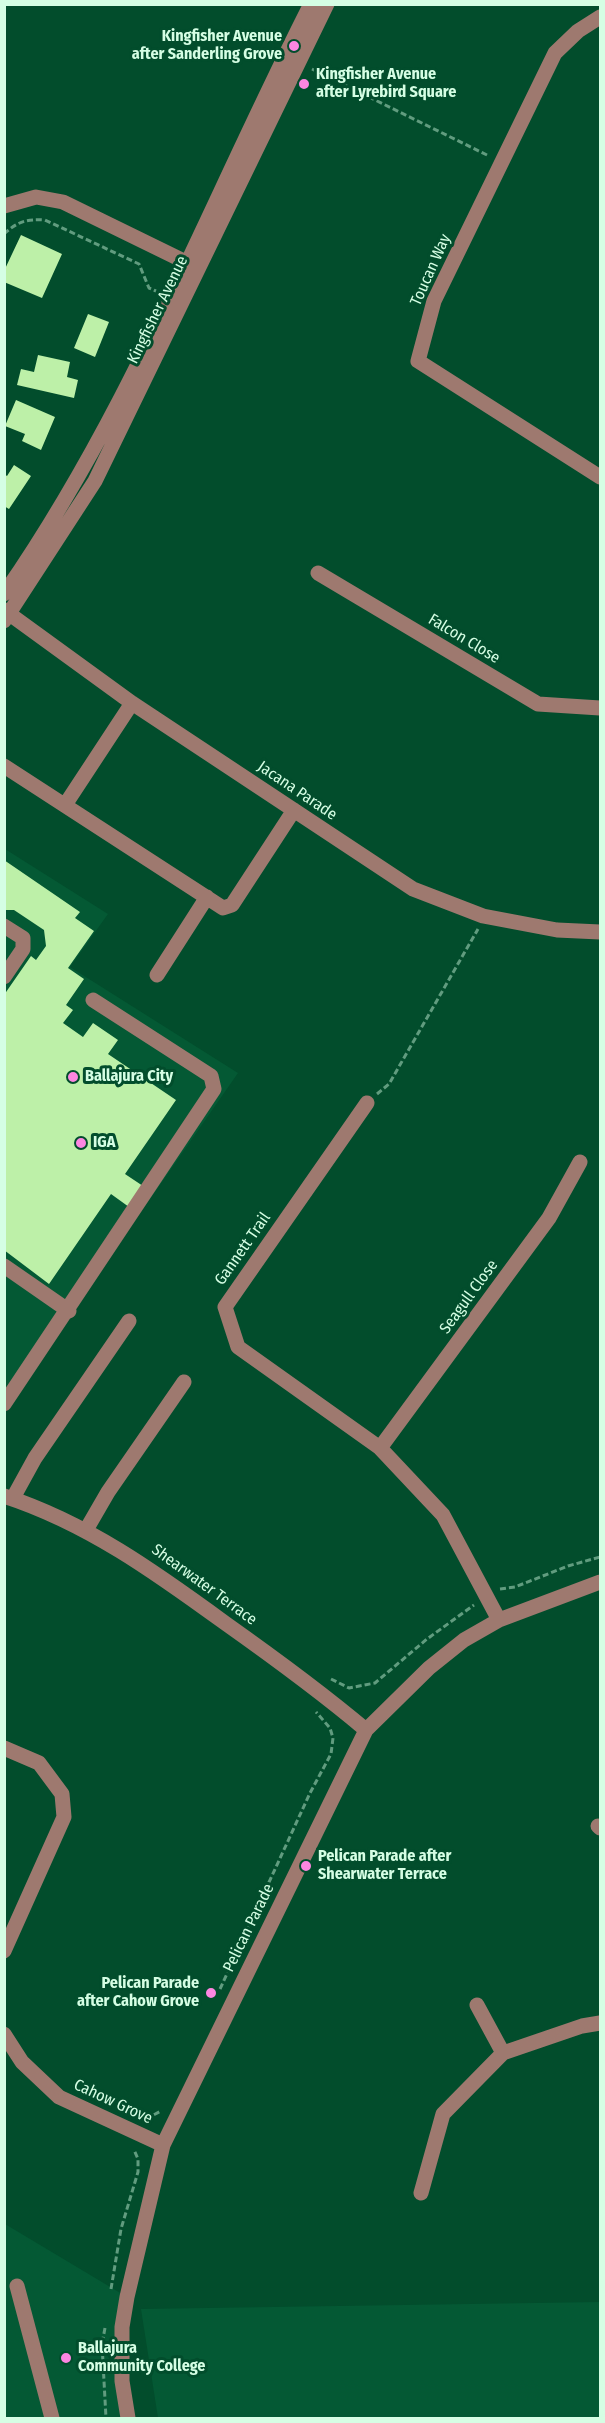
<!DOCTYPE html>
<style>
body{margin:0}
#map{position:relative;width:605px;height:2423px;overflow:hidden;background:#024d2c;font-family:"Fira Sans Condensed",sans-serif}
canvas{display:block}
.frame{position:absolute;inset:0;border:6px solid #d5fee4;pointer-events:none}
</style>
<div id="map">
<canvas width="605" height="2423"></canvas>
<div class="frame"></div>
</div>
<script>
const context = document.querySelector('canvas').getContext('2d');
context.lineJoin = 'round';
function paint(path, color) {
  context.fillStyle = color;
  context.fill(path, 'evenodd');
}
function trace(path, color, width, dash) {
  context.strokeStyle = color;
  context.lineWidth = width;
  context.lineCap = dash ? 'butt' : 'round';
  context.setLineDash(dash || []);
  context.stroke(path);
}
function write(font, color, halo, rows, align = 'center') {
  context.font = font + ' "Fira Sans Condensed",sans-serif';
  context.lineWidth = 6;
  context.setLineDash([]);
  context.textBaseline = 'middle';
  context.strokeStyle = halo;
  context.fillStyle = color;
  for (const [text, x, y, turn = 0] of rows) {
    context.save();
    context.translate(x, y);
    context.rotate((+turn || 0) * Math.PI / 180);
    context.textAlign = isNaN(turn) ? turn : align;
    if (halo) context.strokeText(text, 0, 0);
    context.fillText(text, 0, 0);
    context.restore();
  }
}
const built = new Path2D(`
 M5,849l103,65 -38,53 168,106 -233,334z
 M5,2224l122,73 2,121h-124z
 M600,2302v116h-442l-17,-109z`);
const building = new Path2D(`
 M21,235l41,19 -20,44 -38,-16v-11z
 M88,314l21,8 -14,35 -21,-9z
 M38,355l32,7 -3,15 11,3 -4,18 -57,-13 4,-16 13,3z
 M16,400l39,17 -14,33 -19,-9 3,-7 -20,-8z
 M14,465l17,11 -22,33 -5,-3v-32l3,2z
 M4,860l76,52 -5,6 19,13 -26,37 16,11 -18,26 7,5 -10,13 20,14 10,-14 25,17 -10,14 68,46 -51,74 18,12 -14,21 -18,-13 -62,90 -45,-34v-255l27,-39 5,4 10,-14 -2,-16 -30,-20h-10z`);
const path = new Path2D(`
 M312,69l177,87
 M4,234c14,-13 23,-15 41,-14l94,44 10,24 7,3
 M377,1094l12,-10 89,-155
 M500,1589l15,-2 53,-21 32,-9
 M331,1679l18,9 26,-5 52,-44 47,-34
 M220,1989l90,-196 21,-39 2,-16 -3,-10 -14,-16
 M146,2119l15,-8
 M111,2289l10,-60 17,-57v-13l-4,-9
 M105,2328l-3,16 4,74`);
const minor = new Path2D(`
 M600,17l-22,14 -23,22 -121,248 -16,60 182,116
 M4,206l32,-9 27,5 133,65
 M318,573l220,131 62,4
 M4,594c127,-182 206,-392 307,-590
 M4,610l128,93 281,186 70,27 74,14 43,2
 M4,621l91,-140 232,-477
 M4,766l219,142 9,-3 62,-95
 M65,805l67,-102
 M4,926l19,12v11l-19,28
 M157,975l50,-78
 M367,1103l-142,204 13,40 142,101 63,67 56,105
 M4,1266l65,45
 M4,1404l210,-315 -3,-13 -118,-76
 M380,1448l169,-230 31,-56
 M4,1496c83,27 151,76 221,127 48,34 96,69 141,107
 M13,1498l22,-40 94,-137
 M86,1530l22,-38 76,-110
 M4,1748l35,15 23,31 2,23 -60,134
 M598,1826l2,2
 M477,2005l26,48
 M4,2034l18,28 37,35 104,48
 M421,2193l22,-79 60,-61 79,-27 18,-3
 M17,2286l35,132
 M128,2418l-6,-37v-54l5,-30 36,-152 203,-415 63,-62 35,-28 35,-20 101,-38`);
const markers = [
 [294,46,6,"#fd86e1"],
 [304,84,6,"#fd86e1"],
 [73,1077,6,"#fd86e1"],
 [81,1143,6,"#fd86e1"],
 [306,1866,6,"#fd86e1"],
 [211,1993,6,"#fd86e1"],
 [66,2358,6,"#fd86e1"]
];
const poiNames = [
 ["Kingfisher Avenue",282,37,"right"],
 ["after Sanderling Grove",282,55,"right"],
 ["Kingfisher Avenue",316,75],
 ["after Lyrebird Square",316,93],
 ["Ballajura City",85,1077],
 ["IGA",93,1143],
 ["Pelican Parade after",318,1857],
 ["Shearwater Terrace",318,1875],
 ["Pelican Parade",199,1984,"right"],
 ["after Cahow Grove",199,2002,"right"],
 ["Ballajura",78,2349],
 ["Community College",78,2367]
];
const streetNames = [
 ["Toucan Way",431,270,-66],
 ["Kingfisher Avenue",158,310,-64],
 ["Falcon Close",464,639,31],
 ["Jacana Parade",297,791,34],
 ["Gannett Trail",243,1249,-55],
 ["Seagull Close",469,1297,-54],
 ["Shearwater Terrace",204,1585,36],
 ["Pelican Parade",249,1928,-64],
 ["Cahow Grove",113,2102,25]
];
paint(built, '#045934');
paint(building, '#bdf0a8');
trace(path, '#619c7f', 3, [6, 3]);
trace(minor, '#9e796f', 15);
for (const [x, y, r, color] of markers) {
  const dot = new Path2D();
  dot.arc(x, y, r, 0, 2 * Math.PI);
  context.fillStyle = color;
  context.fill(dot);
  trace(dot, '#024d2c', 2);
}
write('bold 16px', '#d5fee4', '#024d2c', poiNames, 'left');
write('16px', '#d5fee4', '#024d2c', streetNames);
</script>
